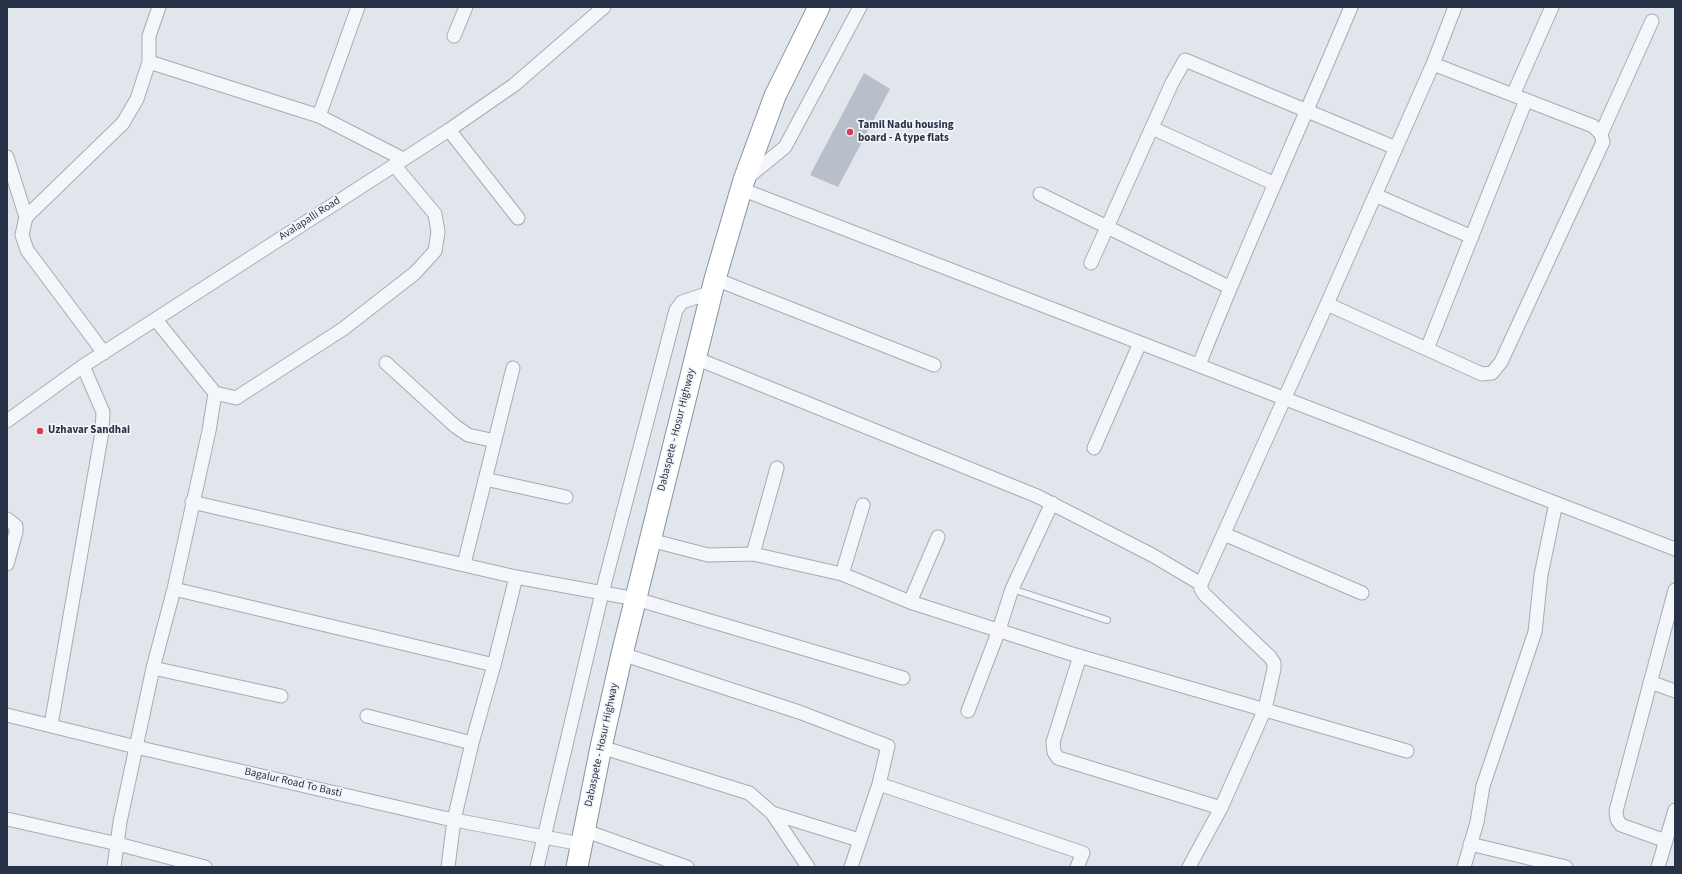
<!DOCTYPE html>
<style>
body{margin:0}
#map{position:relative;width:1682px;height:874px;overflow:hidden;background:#e1e5ec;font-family:"Source Sans 3",sans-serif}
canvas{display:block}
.frame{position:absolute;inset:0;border:8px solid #273246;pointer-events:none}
</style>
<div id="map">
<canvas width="1682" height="874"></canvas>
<div class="frame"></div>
</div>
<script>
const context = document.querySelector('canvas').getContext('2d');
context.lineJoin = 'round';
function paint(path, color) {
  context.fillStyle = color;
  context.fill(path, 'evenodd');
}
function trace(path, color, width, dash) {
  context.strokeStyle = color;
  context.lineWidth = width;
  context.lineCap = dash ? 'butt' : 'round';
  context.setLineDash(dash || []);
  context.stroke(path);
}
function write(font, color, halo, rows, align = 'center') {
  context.font = font + ' "Source Sans 3",sans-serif';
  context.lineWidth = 3.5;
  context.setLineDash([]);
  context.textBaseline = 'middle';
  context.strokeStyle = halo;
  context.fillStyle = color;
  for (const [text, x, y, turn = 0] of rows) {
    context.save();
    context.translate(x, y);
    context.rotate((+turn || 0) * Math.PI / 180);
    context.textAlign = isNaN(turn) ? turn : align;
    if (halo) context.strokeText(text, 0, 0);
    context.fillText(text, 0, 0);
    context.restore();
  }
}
const building = new Path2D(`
 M864,73l26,16 -52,98 -28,-12z`);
const service = new Path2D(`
 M1012,589l95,31`);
const minor = new Path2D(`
 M159,7l-10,29v26l170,54 39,-109
 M454,36l12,-29
 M1513,95l39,-88
 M319,116l84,43
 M1152,128l123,56
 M449,130l69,88
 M1601,134l51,-113
 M7,157l19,60
 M747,178l38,-31 75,-140
 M741,189l934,360
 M1040,194l189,93
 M1375,195l97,42
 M1091,263l81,-180 13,-23 211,88
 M715,279l219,86
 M1327,304l155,70 10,-1 9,-11 102,-220 -2,-8 -8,-8 -160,-62
 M1427,349l99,-249
 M104,353l-77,-103 -5,-15 4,-18 97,-94 14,-24 12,-37
 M695,358l342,138 115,59 49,29
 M386,363l69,63 13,9 27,6
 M1199,365c47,-120 102,-238 152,-358
 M215,393l21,5 107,-69 72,-56 20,-22 3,-19 -3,-18 -41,-49
 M7,421l76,-55 366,-236 65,-45 90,-78
 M1094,448l46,-105
 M485,479l81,18
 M192,502l324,75 120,22 267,79
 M863,505l-21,69 68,28 162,52 335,97
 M7,519l9,7v6l-9,32
 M1224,534l138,59
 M650,540l58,15 45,-1 89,20
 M753,554l24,-86
 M464,564l49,-196
 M174,589l320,76
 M910,602l28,-65
 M622,654l177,58 89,34 -9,38 204,69 -6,14
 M1080,656l-27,86 1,10 4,6 163,50
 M153,668l128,28
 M1650,682l25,9
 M968,711l31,-81 13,-41 40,-86
 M7,715l129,32 308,71 137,26
 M367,716l105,27
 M51,725l51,-293 1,-20 -20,-46
 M601,747l148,46 23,20 36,54
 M772,813l87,27
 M7,819l111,25 87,23
 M583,830l104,37
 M1666,841l-45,-16 -4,-6 -1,-8 59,-221
 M1470,844l96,23
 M114,867l6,-45 33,-154 21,-79 35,-158 6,-38 -59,-73
 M448,867l6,-47 18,-77 22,-78 22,-88
 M537,867l65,-274 74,-283 6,-8 30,-10
 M851,867l28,-83
 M1189,867l32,-59 44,-99 9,-40v-6l-4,-6 -66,-63 -3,-5v-5l126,-280 106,-240 22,-57
 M1464,867l13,-45 6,-36 52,-154 6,-57 15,-72
 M1658,867l17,-57`);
const trunk = new Path2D(`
 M577,867l24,-120 21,-93 93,-375 29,-99 31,-84 44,-89`);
const markers = [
 [850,132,4,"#de3952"],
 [40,431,4,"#de3952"]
];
const poiNames = [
 ["Tamil Nadu housing",858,126],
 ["board - A type flats",858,139],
 ["Uzhavar Sandhai",48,431]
];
const streetNames = [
 ["Avalapalli Road",310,219,-33],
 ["Dabaspete - Hosur Highway",677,430,-76],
 ["Dabaspete - Hosur Highway",602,745,-78],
 ["Bagalur Road To Basti",293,783,13]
];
paint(building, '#b8beca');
trace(service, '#a5acb7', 8);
trace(minor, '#a5acb7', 15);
trace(trunk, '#8792a4', 23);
trace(service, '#f5f6f9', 6);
trace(minor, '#f5f6f9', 13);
trace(trunk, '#fff', 21);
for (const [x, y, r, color] of markers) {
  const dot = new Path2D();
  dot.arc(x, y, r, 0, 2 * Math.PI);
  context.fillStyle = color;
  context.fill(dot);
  trace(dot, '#f1f4f8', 1.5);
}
write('bold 11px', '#273246', '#f1f4f8', poiNames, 'left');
write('11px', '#273246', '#f1f4f8', streetNames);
</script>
